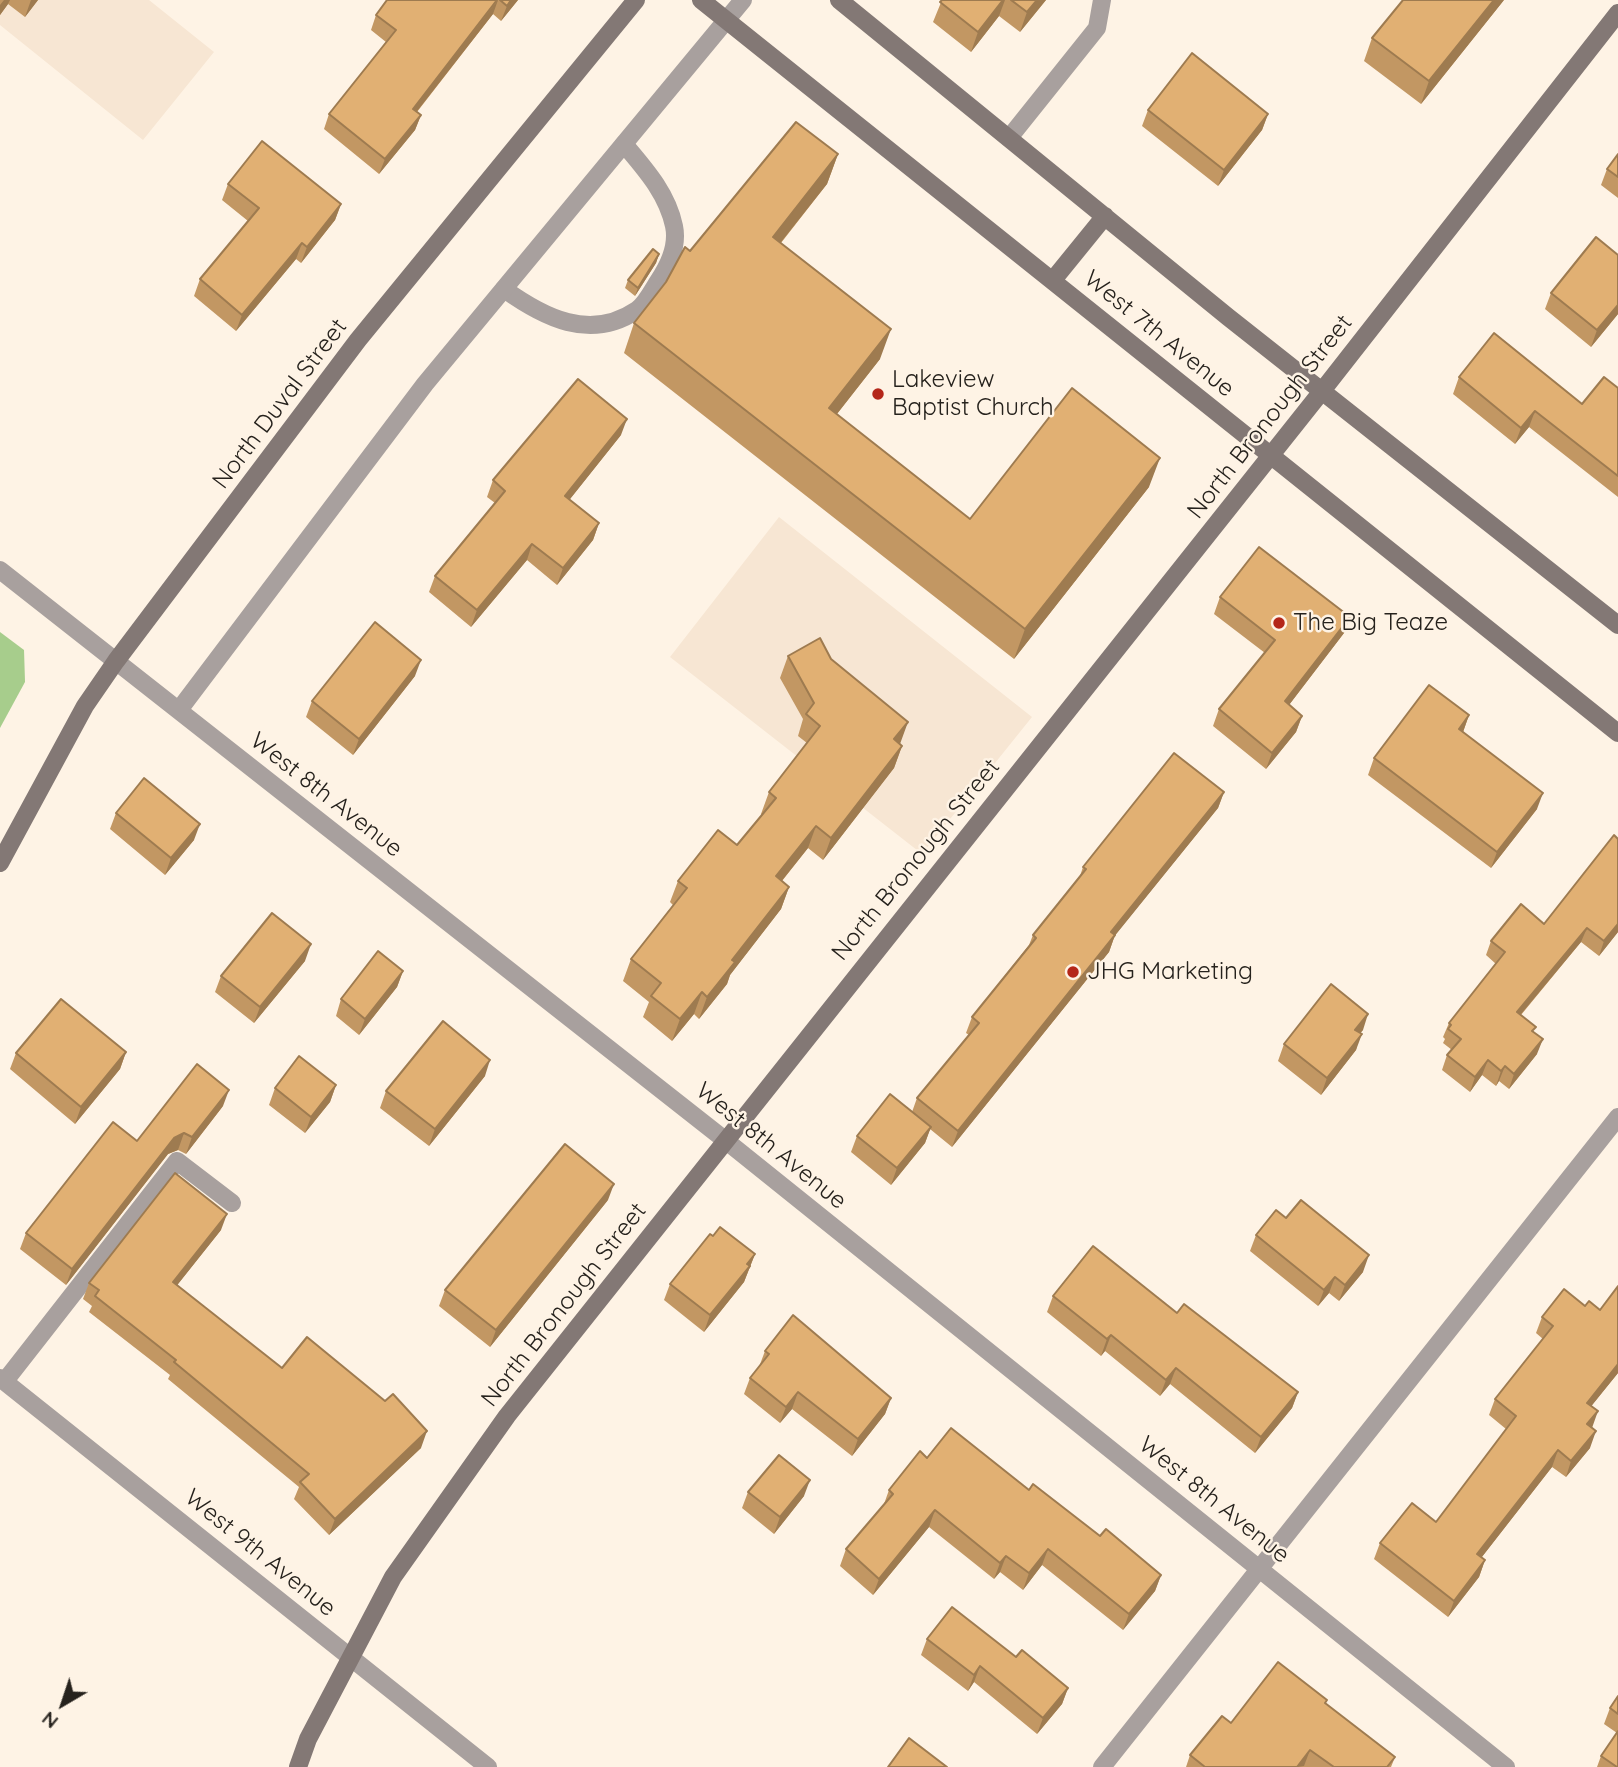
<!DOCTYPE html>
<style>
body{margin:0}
#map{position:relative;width:1618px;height:1767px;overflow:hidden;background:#fef3e5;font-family:Quicksand,sans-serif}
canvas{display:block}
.north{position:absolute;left:28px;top:1669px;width:70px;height:70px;-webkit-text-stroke:5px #fef3e5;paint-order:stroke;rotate:219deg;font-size:19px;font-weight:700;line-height:28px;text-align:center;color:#26221d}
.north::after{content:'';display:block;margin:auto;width:24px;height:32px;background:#26221d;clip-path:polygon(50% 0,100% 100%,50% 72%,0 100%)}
</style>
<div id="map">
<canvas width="1618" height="1767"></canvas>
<div class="north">N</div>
</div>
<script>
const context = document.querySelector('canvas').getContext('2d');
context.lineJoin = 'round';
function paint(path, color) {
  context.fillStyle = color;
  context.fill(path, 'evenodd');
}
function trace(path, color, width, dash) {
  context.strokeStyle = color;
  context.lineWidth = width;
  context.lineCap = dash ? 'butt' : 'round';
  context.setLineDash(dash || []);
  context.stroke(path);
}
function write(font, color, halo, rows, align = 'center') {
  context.font = font + ' Quicksand,sans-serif';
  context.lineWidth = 5;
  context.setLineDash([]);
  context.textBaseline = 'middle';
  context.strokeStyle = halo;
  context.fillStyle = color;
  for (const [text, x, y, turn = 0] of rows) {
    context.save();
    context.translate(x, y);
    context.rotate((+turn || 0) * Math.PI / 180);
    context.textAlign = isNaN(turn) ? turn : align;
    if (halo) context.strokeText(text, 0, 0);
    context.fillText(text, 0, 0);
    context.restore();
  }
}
const built = new Path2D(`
 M0,0h149l65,52 -71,88 -143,-115z
 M779,517l253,200 -110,137 -252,-197z`);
const forest = new Path2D(`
 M0,632l24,18 1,32 -25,46z`);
const lane = new Path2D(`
 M1009,138l88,-110 5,-28
 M504,289c39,28 86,53 133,21 9,-6 16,-21 22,-30 10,-15 19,-35 15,-54 -7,-33 -29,-57 -50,-82
 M5,1381l172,-220 55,42`);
const street = new Path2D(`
 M0,570l725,570 781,627
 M179,710l246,-326 318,-384
 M0,1378l488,389
 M1102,1767l516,-650`);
const secondary = new Path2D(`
 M701,0l917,733
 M839,0l389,317 390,308
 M1053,280l52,-64
 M0,863l85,-157 31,-45 242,-321 278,-340
 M298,1767l10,-28 85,-162 114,-161 815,-1025 296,-378`);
const wall = new Path2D(`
 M0,0h38l-13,17 -17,-13 -8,11z
 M387,0h131l-17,21 -8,-7 -76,98 4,3 -6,15 -36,44 -55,-45 5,-15 57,-72 -15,-12 5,-15z
 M942,0h104l-26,32 -21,-16 -28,36 -38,-30z
 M1504,0l-83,104 -57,-43 8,-23z
 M1148,110l120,4 -6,16 -44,56 -76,-60z
 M838,154l-11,30 -46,59 99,116 -43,55 133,105 179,-32 -135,172 -390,-306 10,-30 56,-72z
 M1618,154v44l-17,-13 6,-16z
 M228,184l113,20 -6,16 -34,43 -5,-4 -60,72 -42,-35 6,-17 48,-58 -26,-21z
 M659,254l-3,9 -21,33 -10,-8 3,-8z
 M1551,293l67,21 -27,33 -46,-38z
 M1459,377l123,27 36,-16v109l-89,-70 -14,17 -62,-50z
 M621,435l-52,65 30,23 -6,17 -36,45 -30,-25 -56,67 -42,-35 6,-16 60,-73 -8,-6 6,-17z
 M1220,597l124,36 -55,72 13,11 -6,16 -30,37 -53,-43 6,-17 46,-56 -51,-39z
 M788,656l43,3 71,87 -8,22 -71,92 -15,-12 -26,33 7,6 -8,22 -51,66 -3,9 -28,35 -5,-5 -22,27 -29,-24 6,-15 -26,-21 8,-22 42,-54 -3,-3 8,-21 59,-36 25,-30 -1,-1 8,-22 38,-49 -9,-7 5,-17 -23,-41z
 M415,676l-62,79 -47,-38 6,-16z
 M1469,715l-6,17 74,77 -46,59 -123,-93 6,-17z
 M1224,792l-6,16 -103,127 -6,17 -157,195 -22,-18 -5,14 -34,42 -40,-33 6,-16 55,-24 5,-14 52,-63 -3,-2 6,-16 57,-72 4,-10 47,-59 3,-9z
 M116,813l78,27 -29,35 -55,-46z
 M1614,835l4,97 -19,24 -18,-14 -60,73 13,17 3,22 -28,35 -10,-8 -3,5 -14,-11 -12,17 -28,-22 5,-15 5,-5 -9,-7 2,-4 -2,-2 6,-14 47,-59 -10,-9 5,-14 53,-17z
 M305,961l-51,62 -39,-31 6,-16z
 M403,971l-6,16 -38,48 -23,-19 5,-17z
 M1363,1030l-3,3 -4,17 -35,45 -43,-34 6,-17z
 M126,1052l-6,17 -45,55 -65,-55 6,-16z
 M485,1076l-56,70 -49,-38 6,-17z
 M336,1085l-6,17 -25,31 -36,-28 6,-17z
 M223,1106l-37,48 -8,-4 -10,4 -102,131 -46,-36 6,-16 111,-92z
 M608,1200l-118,147 -51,-41 6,-16z
 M1286,1218l77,54 -24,29 -10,-8 -11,13 -68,-55 6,-16z
 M221,1230l-44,55 105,83 139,80 -92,87 -35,-36 5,-12 -131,-108 2,-4 -81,-63 3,-6 -9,-7 6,-16z
 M713,1236l42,18 -11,28 -40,50 -40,-32 6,-16z
 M1618,1286v87l-27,33v22l-1,20 -24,29 -14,-10 -71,91 4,2 -6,17 -31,40 -74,-58 6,-16 56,-21 70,-93 -17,-14 6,-16 48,-60 -7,-6 6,-16 43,-11 15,4z
 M1053,1296l124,17 121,79 -6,16 -37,45 -85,-69 -10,12 -55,-45 -4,5 -54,-44z
 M765,1351l126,47 -6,16 -33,42 -60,-47 -12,14 -36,-29 6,-16 9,-11z
 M927,1458l102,32 132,85 -6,16 -32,39 -81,-65 -19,25 -23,-18 -6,7 -65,-52 -56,68 -33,-29 6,-17 38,-45 5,-14z
 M748,1492l56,4 -30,38 -32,-26z
 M927,1639l89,18 52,31 -6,16 -25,30 -63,-52 -6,9 -47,-36z
 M1618,1696v71h-21l4,-11 16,-23 -13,-9 6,-16z
 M1327,1700l-2,4 70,53 -4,10h-205l4,-12 41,-32z`);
const shadedWall = new Path2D(`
 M4,0h6l-2,4 -8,11v-10z
 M31,0h7l-13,17z
 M498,0l-5,14 -86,110 6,-15z
 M511,0h7l-17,21 6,-15z
 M1003,0h2l-6,16 -28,36 7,-20z
 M1037,0h9l-26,32 7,-20z
 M1494,0h10l-83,104 8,-23z
 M1268,114l-6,16 -44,56 6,-16z
 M421,115l-6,15 -36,44 6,-15z
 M838,154l-11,30 -65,82 11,-29z
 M341,204l-6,16 -34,43 6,-16z
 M302,243l-6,16 -60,72 6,-16z
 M659,254l-3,9 -21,33 3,-8z
 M1618,305v9l-27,33 6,-17z
 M891,329l-11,30 -62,79 11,-30z
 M1535,411l-6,16 -14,17 6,-16z
 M627,419l-6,16 -62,78 6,-17z
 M1160,458l-11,29 -135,172 11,-30z
 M599,523l-6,17 -36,45 6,-17z
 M532,544l-5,16 -56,67 6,-17z
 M1350,617l-6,16 -65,85 6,-17z
 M421,660l-6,16 -62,79 6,-16z
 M1469,715l-6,17 -4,-3z
 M1302,716l-6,16 -30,37 6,-16z
 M908,722l-8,22 -6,-5z
 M902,746l-8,22 -71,92 8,-22z
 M1224,792l-6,16 -113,140 6,-16z
 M1543,793l-6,16 -46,59 6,-16z
 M200,824l-6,16 -29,35 6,-17z
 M816,826l-8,22 -40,50 8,-22z
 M789,887l-8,22 -51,66 -3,9 -28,35 8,-22 25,-37z
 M1618,924v8l-19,24 5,-15z
 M1587,928l-6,14 -70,84 6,-14z
 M1115,935l-6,17 -157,195 6,-16z
 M311,944l-6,17 -51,62 6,-16z
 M403,971l-6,16 -38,48 6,-16z
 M702,992l-8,22 -22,27 8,-22z
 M1368,1014l-5,16 -14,16 6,-16z
 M1362,1034l-6,16 -35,45 6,-17z
 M1543,1039l-6,15 -28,35 5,-15z
 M126,1052l-6,17 -45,55 6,-17z
 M490,1060l-5,16 -56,70 6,-17z
 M1488,1060l-6,15 -12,17 5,-15z
 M1505,1066l-6,15 -3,5 5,-15z
 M336,1085l-6,17 -25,31 6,-16z
 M229,1090l-6,16 -37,48 6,-17z
 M931,1127l-6,16 -34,42 6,-17z
 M184,1133l-6,17 -10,4 -102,131 6,-16 102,-131z
 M614,1184l-6,16 -118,147 6,-17z
 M227,1214l-6,16 -54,68 6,-16z
 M755,1254l-11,28 -40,50 6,-17z
 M1369,1255l-6,17 -24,29 6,-16z
 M1335,1277l-6,16 -11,13 6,-16z
 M1111,1335l-6,16 -4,5 6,-17z
 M1618,1364v9l-37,46 6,-16z
 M1176,1368l-6,16 -10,12 6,-16z
 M798,1392l-6,17 -12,14 6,-16z
 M1298,1392l-6,16 -37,45 6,-16z
 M891,1398l-6,16 -33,42 6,-17z
 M1598,1411l-6,17 -5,-4z
 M427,1431l-6,17 -92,87 6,-16z
 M1596,1431l-6,17 -24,29 5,-16z
 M1558,1450l-6,17 -81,104 6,-17z
 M810,1480l-6,16 -30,38 6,-17z
 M935,1510l-6,17 -56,68 6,-16z
 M1048,1549l-6,16 -19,25 6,-17z
 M1006,1556l-6,16 -6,7 6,-16z
 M1485,1560l-6,17 -31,40 6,-16z
 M1161,1575l-6,16 -32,39 6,-16z
 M980,1666l-6,16 -6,9 6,-16z
 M1068,1688l-6,16 -25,30 6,-16z
 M1310,1750l-6,16 -7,1z`);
const building = new Path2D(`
 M387,0h110l-84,109 8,6 -36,44 -56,-45 67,-84 -20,-15z
 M500,0h11l-4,6z
 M942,0h61l-25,32 -38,-30z
 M1011,0h26l-10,12z
 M1403,0h91l-65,81 -57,-43z
 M1192,53l76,61 -44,56 -76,-60z
 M796,122l42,32 -65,83 118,92 -62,79 141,111 102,-131 88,70 -135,171 -391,-306 32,-41 19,-35 5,4z
 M262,141l79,63 -34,43 -5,-4 -60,72 -42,-36 59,-71 -31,-24z
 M1618,154v23l-11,-8z
 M1596,237l22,18v50l-21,25 -46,-37z
 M653,249l6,5 -21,34 -10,-8z
 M1494,333l88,71 22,-27 14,11v88l-83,-65 -14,17 -62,-51z
 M578,379l49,40 -62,77 34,27 -36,45 -31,-24 -55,66 -42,-34 70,-85 -12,-11z
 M1259,547l91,70 -65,84 17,15 -30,37 -53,-44 56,-69 -55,-43z
 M375,622l46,38 -62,79 -47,-38z
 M820,638l11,21 77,63 -14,17 8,7 -71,92 -15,-12 -40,50 13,11 -57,73 3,2 -28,35 -5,-5 -22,27 -29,-23 10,-13 -30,-24 56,-71 -9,-7 40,-51 19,15 39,-47 -7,-6 51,-66 -14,-12 8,-11 -26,-47z
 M1429,685l40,30 -10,14 84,64 -46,59 -123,-94z
 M1174,753l50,39 -113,140 4,3 -157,196 -41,-33 62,-75 -7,-6 64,-79 -3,-3 53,-66 -3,-2z
 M144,778l56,46 -29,34 -55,-45z
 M1614,835l4,4v85l-14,17 -17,-13 -70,84 19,15 -4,4 11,8 -29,35 -9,-8 -4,5 -13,-11 -13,17 -28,-22 14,-16 -13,-10 3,-4 -2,-2 56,-71 -14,-11 30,-37 23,20z
 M272,913l39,31 -51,63 -39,-31z
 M378,951l25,20 -38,48 -24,-20z
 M1331,984l37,30 -13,16 7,4 -35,44 -43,-34z
 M61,999l65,53 -45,55 -65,-54z
 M443,1021l47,39 -55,69 -49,-38z
 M299,1056l37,29 -25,32 -36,-29z
 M197,1064l32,26 -37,47 -8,-4 -10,5 -102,131 -46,-36 87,-111 24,19z
 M890,1094l41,33 -34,41 -40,-32z
 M565,1144l49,40 -118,146 -51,-40z
 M175,1173l52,41 -54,68 109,86 25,-31 78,64 8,-7 34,37 -92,88 -35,-37 9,-8 -135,-112 2,-2 -81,-64 4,-6 -10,-7z
 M1301,1200l68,55 -24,30 -10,-8 -11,13 -68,-55 20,-25 10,8z
 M720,1227l35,27 -8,10 3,2 -40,49 -40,-31 40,-50 3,2z
 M1093,1246l84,67 7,-9 114,88 -37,45 -85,-69 -10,12 -55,-45 -4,4 -54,-43z
 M1618,1286v78l-31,39 11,8 -11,13 9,7 -25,30 -13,-11 -81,104 8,6 -31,41 -74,-58 32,-40 24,19 80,-106 -21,-17 58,-73 -11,-9 22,-28 21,17 4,-5 11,9z
 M793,1315l98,83 -33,41 -60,-47 -12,15 -36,-29 19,-24 -4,-3z
 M951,1428l78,62 4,-6 67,52 6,-7 55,46 -32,39 -81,-65 -19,24 -23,-17 -6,7 -65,-53 -56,69 -33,-30 47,-55 -4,-4 31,-39 7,7z
 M779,1455l31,25 -30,37 -32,-25z
 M952,1607l64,50 6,-7 46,38 -25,30 -63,-52 -6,9 -47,-36z
 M1278,1662l49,38 -2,3 70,54 -8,10h-53l-24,-17 -13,17h-92l-15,-12 32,-39 9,7z
 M1618,1696v18l-8,-6z
 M1618,1731v36h-1l-16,-11z
 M909,1738l38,29h-59z`);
const markers = [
 [878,394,7,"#b42619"],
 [1279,623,7,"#b42619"],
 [1073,972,7,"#b42619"]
];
const streetNames = [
 ["West 7th Avenue",1159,334,39],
 ["North Duval Street",280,404,-53],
 ["North Bronough Street",1270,417,-52],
 ["West 8th Avenue",326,795,38],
 ["North Bronough Street",916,860,-51],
 ["West 8th Avenue",771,1146,39],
 ["North Bronough Street",564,1305,-52],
 ["West 8th Avenue",1214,1500,39],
 ["West 9th Avenue",260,1553,39]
];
const poiNames = [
 ["Lakeview",892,380],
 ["Baptist Church",892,408],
 ["The Big Teaze",1293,623],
 ["JHG Marketing",1087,972]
];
paint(built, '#f7e6d3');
paint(forest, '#a7cd8c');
trace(lane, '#a8a09e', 18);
trace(street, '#a8a09e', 18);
trace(secondary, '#837875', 18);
paint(wall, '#c29763');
paint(shadedWall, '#9e7b50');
paint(building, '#e1b073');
trace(building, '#9e7b50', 2);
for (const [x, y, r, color] of markers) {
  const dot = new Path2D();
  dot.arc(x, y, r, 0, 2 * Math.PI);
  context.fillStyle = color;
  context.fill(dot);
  trace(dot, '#fef3e5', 2.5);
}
write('24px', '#26221d', '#fef3e5', streetNames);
write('24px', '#26221d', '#fef3e5', poiNames, 'left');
</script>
